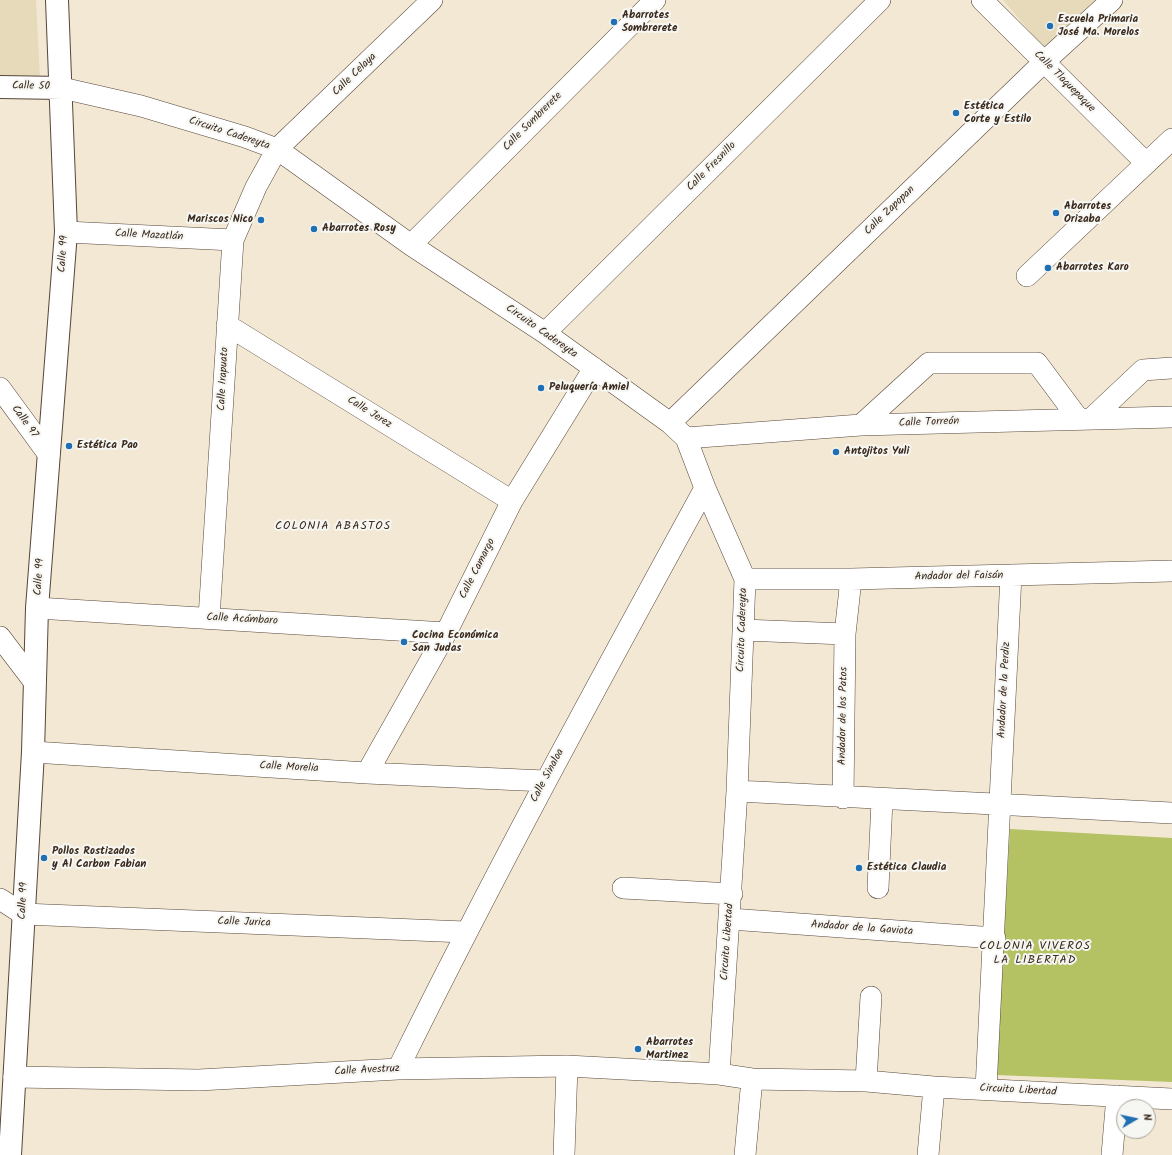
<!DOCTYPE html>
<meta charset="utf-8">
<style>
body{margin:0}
#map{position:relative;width:1172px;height:1155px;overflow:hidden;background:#f3e8d4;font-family:Kalam,sans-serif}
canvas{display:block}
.north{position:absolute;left:1116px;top:1099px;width:40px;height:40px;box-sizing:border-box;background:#f6f6f2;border:1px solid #aba49d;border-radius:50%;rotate:81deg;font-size:11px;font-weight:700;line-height:16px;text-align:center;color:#3b2a1e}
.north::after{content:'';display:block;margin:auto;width:14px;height:18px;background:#1f6fb2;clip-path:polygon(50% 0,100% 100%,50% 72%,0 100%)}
</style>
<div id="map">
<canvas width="1172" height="1155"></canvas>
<div class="north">N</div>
</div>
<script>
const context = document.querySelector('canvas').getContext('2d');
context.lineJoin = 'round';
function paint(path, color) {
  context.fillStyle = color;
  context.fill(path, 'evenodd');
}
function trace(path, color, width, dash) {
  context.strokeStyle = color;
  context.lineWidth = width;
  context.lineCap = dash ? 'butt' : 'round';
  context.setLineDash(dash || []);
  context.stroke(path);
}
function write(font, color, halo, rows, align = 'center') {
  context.font = font + ' Kalam,sans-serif';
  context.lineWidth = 4;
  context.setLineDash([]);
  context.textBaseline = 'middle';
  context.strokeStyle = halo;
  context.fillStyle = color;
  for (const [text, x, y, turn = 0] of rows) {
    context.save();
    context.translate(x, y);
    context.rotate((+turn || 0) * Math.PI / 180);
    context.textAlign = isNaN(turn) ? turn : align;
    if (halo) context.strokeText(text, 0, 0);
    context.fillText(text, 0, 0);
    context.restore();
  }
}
const built = new Path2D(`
 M0,0h36l4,79h-40z
 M1003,0h101l-57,52z`);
const green = new Path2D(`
 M1010,829l162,9v244l-176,-7z`);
const minor = new Path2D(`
 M982,0l164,163
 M62,88l79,18 104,31 32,12 134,96 134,88 125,90 16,15 19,50 40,91 -8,212 -18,283
 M66,232l167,8
 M411,245l244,-245
 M1027,276l145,-137
 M227,325l285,176
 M545,333l335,-333
 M0,388l49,67
 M1091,419l52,-49 29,-2
 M670,423l374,-361 68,-62
 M861,425l68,-62h108l41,55
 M686,438l175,-13 311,-8
 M745,579h106l321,-8
 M37,608l409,25
 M209,618l24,-378 23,-53 21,-38 155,-149
 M743,630l102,4
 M0,637l35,46
 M33,752l334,21 178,8
 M367,773l79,-140 66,-132 82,-133
 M737,791l435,22
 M843,798l2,-164 6,-55
 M623,888l109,6
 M878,888l4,-88
 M0,899l23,15 442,18
 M730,919l265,19
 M398,1069c97,-197 202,-389 307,-581
 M14,1077l185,3 199,-11 169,-3 152,8 33,5 114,2 68,6 238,12
 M866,1081l5,-84
 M986,1089l25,-514
 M564,1155l3,-89
 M745,1155l7,-76
 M928,1155l6,-68
 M1112,1155l5,-59`);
const tertiary = new Path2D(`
 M0,87l62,1
 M10,1155l23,-403 4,-144 29,-376 -9,-232`);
const markers = [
 [614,22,4,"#1f6fb2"],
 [1050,26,4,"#1f6fb2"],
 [956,113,4,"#1f6fb2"],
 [1056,213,4,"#1f6fb2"],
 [261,220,4,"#1f6fb2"],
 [314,229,4,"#1f6fb2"],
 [1048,268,4,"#1f6fb2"],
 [541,388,4,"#1f6fb2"],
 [69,446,4,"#1f6fb2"],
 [836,452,4,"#1f6fb2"],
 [404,642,4,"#1f6fb2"],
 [44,858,4,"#1f6fb2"],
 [859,868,4,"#1f6fb2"],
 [638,1049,4,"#1f6fb2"]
];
const poiNames = [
 ["Abarrotes",622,16],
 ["Sombrerete",622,29],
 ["Escuela Primaria",1058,20],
 ["José Ma. Morelos",1058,33],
 ["Estética",964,107],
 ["Corte y Estilo",964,120],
 ["Abarrotes",1064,207],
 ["Orizaba",1064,220],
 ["Mariscos Nico",253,220,"right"],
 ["Abarrotes Rosy",322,229],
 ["Abarrotes Karo",1056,268],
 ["Peluquería Amiel",549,388],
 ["Estética Pao",77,446],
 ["Antojitos Yuli",844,452],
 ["Cocina Económica",412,636],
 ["San Judas",412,649],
 ["Pollos Rostizados",52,852],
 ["y Al Carbon Fabian",52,865],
 ["Estética Claudia",867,868],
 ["Abarrotes",646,1043],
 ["Martinez",646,1056]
];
const streetNames = [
 ["Calle Celaya",355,75,-44],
 ["Calle Tlaquepaque",1064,82,45],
 ["Calle 50",31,87,1],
 ["Calle Sombrerete",533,122,-45],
 ["Circuito Cadereyta",229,134,18],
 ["Calle Fresnillo",712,167,-45],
 ["Calle Zapopan",890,211,-44],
 ["Calle Mazatlán",149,236,3],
 ["Calle 99",64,254,-86],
 ["Circuito Cadereyta",541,332,35],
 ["Calle Irapuato",224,379,-87],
 ["Calle Jerez",369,413,32],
 ["Calle 97",24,422,54],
 ["Calle Torreón",929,423,-2],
 ["Calle Camargo",478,569,-63],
 ["Calle 99",40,577,-86],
 ["Andador del Faisán",959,577,-1],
 ["Calle Acámbaro",242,620,3],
 ["Circuito Cadereyta",743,630,-88],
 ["Andador de la Perdiz",1005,690,-87],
 ["Andador de los Patos",844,716,-89],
 ["Calle Morelia",289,768,3],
 ["Calle Sinaloa",548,776,-62],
 ["Calle 99",24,901,-87],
 ["Calle Jurica",244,923,2],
 ["Andador de la Gaviota",862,929,4],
 ["Circuito Libertad",728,942,-86],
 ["Calle Avestruz",367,1071,-3],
 ["Circuito Libertad",1018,1091,3]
];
const neighbourhoodNames = [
 ["COLONIA ABASTOS",333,527],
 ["COLONIA VIVEROS",1035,947],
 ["LA LIBERTAD",1035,961]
];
paint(built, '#e7daba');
paint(green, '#b4c264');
trace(minor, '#574639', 22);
trace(tertiary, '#574639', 24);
trace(minor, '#fff', 21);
trace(tertiary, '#fff', 22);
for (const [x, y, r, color] of markers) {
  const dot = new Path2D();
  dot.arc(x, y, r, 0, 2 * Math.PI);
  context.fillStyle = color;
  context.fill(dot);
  trace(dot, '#f6f6f2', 1.5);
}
write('bold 11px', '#3b2a1e', '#f6f6f2', poiNames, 'left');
write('11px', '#3b2a1e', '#f6f6f2', streetNames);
context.letterSpacing = '1px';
write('12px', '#3b2a1e', '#f6f6f2', neighbourhoodNames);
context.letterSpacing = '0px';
</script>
